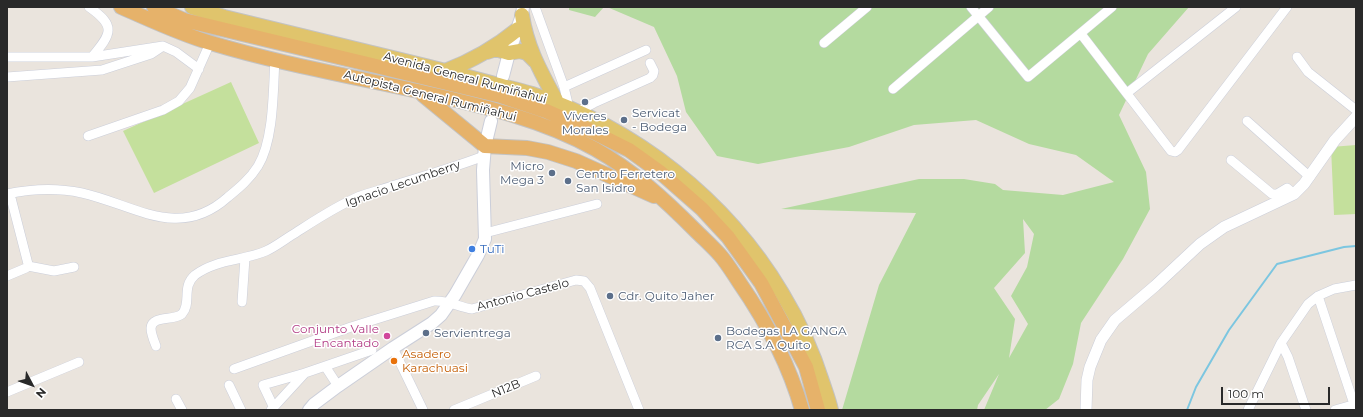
<!DOCTYPE html>
<meta charset="utf-8">
<style>
body{margin:0}
#map{position:relative;width:1363px;height:417px;overflow:hidden;background:#eae4dd;font-family:Montserrat,sans-serif}
canvas{display:block}
.frame{position:absolute;inset:0;border:8px solid #292929;pointer-events:none}
.north{position:absolute;left:12px;top:365px;width:40px;height:40px;-webkit-text-stroke:3px #fff;paint-order:stroke;rotate:131deg;font-size:11px;font-weight:700;line-height:16px;text-align:center;color:#292929}
.north::after{content:'';display:block;margin:auto;width:14px;height:18px;background:#292929;clip-path:polygon(50% 0,100% 100%,50% 72%,0 100%)}
.scale{position:absolute;left:1221px;top:387px;width:109px;height:18px;box-sizing:border-box;border:2px solid #292929;border-top:0;padding-left:5px;font-size:12px;line-height:14px;white-space:nowrap;color:#292929;-webkit-text-stroke:3px #fff;paint-order:stroke}
</style>
<div id="map">
<canvas width="1363" height="417"></canvas>
<div class="frame"></div>
<div class="north">N</div>
<div class="scale">100 m</div>
</div>
<script>
const context = document.querySelector('canvas').getContext('2d');
context.lineJoin = 'round';
function paint(path, color) {
  context.fillStyle = color;
  context.fill(path, 'evenodd');
}
function trace(path, color, width, dash) {
  context.strokeStyle = color;
  context.lineWidth = width;
  context.lineCap = dash ? 'butt' : 'round';
  context.setLineDash(dash || []);
  context.stroke(path);
}
function write(font, color, halo, rows, align = 'center') {
  context.font = font + ' Montserrat,sans-serif';
  context.lineWidth = 3;
  context.setLineDash([]);
  context.textBaseline = 'middle';
  context.strokeStyle = halo;
  context.fillStyle = color;
  for (const [text, x, y, turn = 0] of rows) {
    context.save();
    context.translate(x, y);
    context.rotate((+turn || 0) * Math.PI / 180);
    context.textAlign = isNaN(turn) ? turn : align;
    if (halo) context.strokeText(text, 0, 0);
    context.fillText(text, 0, 0);
    context.restore();
  }
}
const green = new Path2D(`
 M569,7h35l-9,10 -26,-7z
 M607,7h582l-41,47 -29,61 27,57 4,37 -27,50 -42,64 -8,41 -14,35 -14,11h-61l15,-36 -21,31 -1,5h-135l37,-125 37,-72 -135,-4 138,-30h45l31,5 8,6 60,5 51,-13 -38,-27 -47,-11 -53,-24 -62,5 -65,22 -91,17 -41,-8 -31,-44 -9,-36 -23,-49zM1023,219l11,15 -7,33 -16,29 17,28 -19,34 6,-39 -21,-31 31,-35z`);
const pitch = new Path2D(`
 M231,82l28,61 -105,50 -31,-62z
 M1356,145v69l-22,1 -3,-68z`);
const stream = new Path2D(`
 M1187,410l9,-23 33,-57 48,-66 67,-17 12,-1`);
const minor = new Path2D(`
 M89,7c27,19 23,26 3,50
 M535,7l29,80 5,21
 M971,7l57,70 84,-70
 M1081,34l90,117 4,1 3,-2 109,-143
 M824,43l43,-36
 M7,57h85l71,-11 13,6 23,17
 M1297,57l11,15 48,38
 M7,77l95,-7 49,-16 9,-6
 M564,87l82,-37
 M893,89l96,-82
 M1127,93l109,-86
 M577,112l17,-9 56,-25 3,-3 1,-4 -4,-8
 M1247,121l63,56
 M88,136l75,-26 16,-9 11,-13 20,-45
 M1231,160l41,34h5l10,-6 7,6
 M7,194c24,-5 51,-6 75,-1 53,12 97,48 146,4 11,-9 22,-18 30,-31 16,-26 15,-75 17,-107
 M10,194l18,70v2
 M485,233l112,-29
 M28,266l26,5 20,-4
 M7,276l19,-8 2,-2
 M1318,296l38,114
 M242,302l3,-44
 M1281,343l7,14 18,53
 M156,346c-2,-5 -5,-12 -5,-18 1,-13 23,-7 31,-14 10,-11 -1,-27 13,-39 21,-16 48,-14 71,-24 9,-4 18,-11 26,-16 22,-14 44,-29 68,-39 12,-4 24,-7 35,-11 30,-9 60,-18 89,-29
 M393,348l30,62
 M325,366l13,20
 M234,369l117,-42 83,-26c13,-1 25,6 38,8l104,-29 8,1 6,7 49,122
 M229,385l12,25
 M7,392l72,-30
 M176,399l6,11
 M274,408l-11,-23 42,-12
 M271,410l34,-37 67,-23
 M454,410l82,-34
 M1248,410l33,-67 27,-39 10,-8 16,-7 22,-4
 M1335,410l21,-6`);
const tertiary = new Path2D(`
 M1086,410l1,-30 3,-13 11,-27 14,-20 40,-34 45,-42 24,-17 70,-33 10,-10 31,-44 21,-23`);
const secondary = new Path2D(`
 M503,76l6,-23 13,-38 1,-8
 M309,410l5,-6 24,-18 55,-38 39,-25 9,-8 14,-20 23,-40 7,-16 -2,-69 2,-24 6,-25`);
const primary = new Path2D(`
 M192,7l32,10c60,15 121,29 181,44 29,7 57,14 86,22 14,4 28,7 41,11 103,34 194,105 250,199 17,28 31,59 41,91 3,9 6,17 8,26
 M522,15c5,34 20,59 36,89
 M487,52l6,-2h6l10,3 11,-2 7,2 8,8
 M445,71c27,-10 51,-24 73,-42`);
const trunk = new Path2D(`
 M121,7c30,13 59,27 90,36 63,19 128,31 193,45 65,15 132,28 191,61 39,22 70,51 101,82 8,8 16,15 24,24 7,8 13,18 19,27 27,39 50,82 63,128
 M154,7l30,13 317,76 45,15 43,19 40,20 32,23 41,36 26,28 33,46 45,84 12,43
 M423,95l62,51 42,2 21,4 28,9 78,35`);
const markers = [
 [585,102,4,"#5c6f8a"],
 [624,120,4,"#5c6f8a"],
 [552,173,4,"#5c6f8a"],
 [568,181,4,"#5c6f8a"],
 [472,249,4,"#3f7fe0"],
 [610,296,4,"#5c6f8a"],
 [426,333,4,"#5c6f8a"],
 [387,336,4,"#d1479c"],
 [718,338,4,"#5c6f8a"],
 [394,361,4,"#e8710a"]
];
const streetNames = [
 ["Avenida General Rumiñahui",465,78,15],
 ["Autopista General Rumiñahui",430,96,14],
 ["Ignacio Lecumberry",403,184,-19],
 ["Antonio Castelo",523,295,-15],
 ["N12B",506,389,-22]
];
const serviceNames = [
 ["Servicat",632,113],
 ["- Bodega",632,127],
 ["Víveres",585,116,"center"],
 ["Morales",585,130,"center"],
 ["Micro",544,166,"right"],
 ["Mega 3",544,180,"right"],
 ["Centro Ferretero",576,174],
 ["San Isidro",576,188],
 ["Cdr. Quito Jaher",618,296],
 ["Bodegas LA GANGA",726,331],
 ["RCA S.A Quito",726,345],
 ["Servientrega",434,333]
];
const shopNames = [
 ["TuTi",480,249]
];
const hotelNames = [
 ["Conjunto Valle",379,329],
 ["Encantado",379,343]
];
const foodNames = [
 ["Asadero",402,354],
 ["Karachuasi",402,368]
];
paint(green, '#b4da9f');
paint(pitch, '#c4e09c');
trace(stream, '#7cc6e0', 2);
trace(minor, '#cbced9', 10);
trace(tertiary, '#cbced9', 12);
trace(secondary, '#cbced9', 14);
trace(primary, '#c3c3c3', 16);
trace(trunk, '#c3c3c3', 16);
trace(minor, '#fff', 9);
trace(tertiary, '#fff', 11);
trace(secondary, '#fff', 12);
trace(primary, '#e0c46c', 14);
trace(trunk, '#e6b26a', 14);
for (const [x, y, r, color] of markers) {
  const dot = new Path2D();
  dot.arc(x, y, r, 0, 2 * Math.PI);
  context.fillStyle = color;
  context.fill(dot);
  trace(dot, '#fff', 1.5);
}
write('12px', '#292929', '#fff', streetNames);
write('12px', '#4e5e75', '#fff', serviceNames, 'left');
write('12px', '#366cbe', '#fff', shopNames, 'left');
write('12px', '#b23c85', '#fff', hotelNames, 'right');
write('12px', '#c56008', '#fff', foodNames, 'left');
</script>
